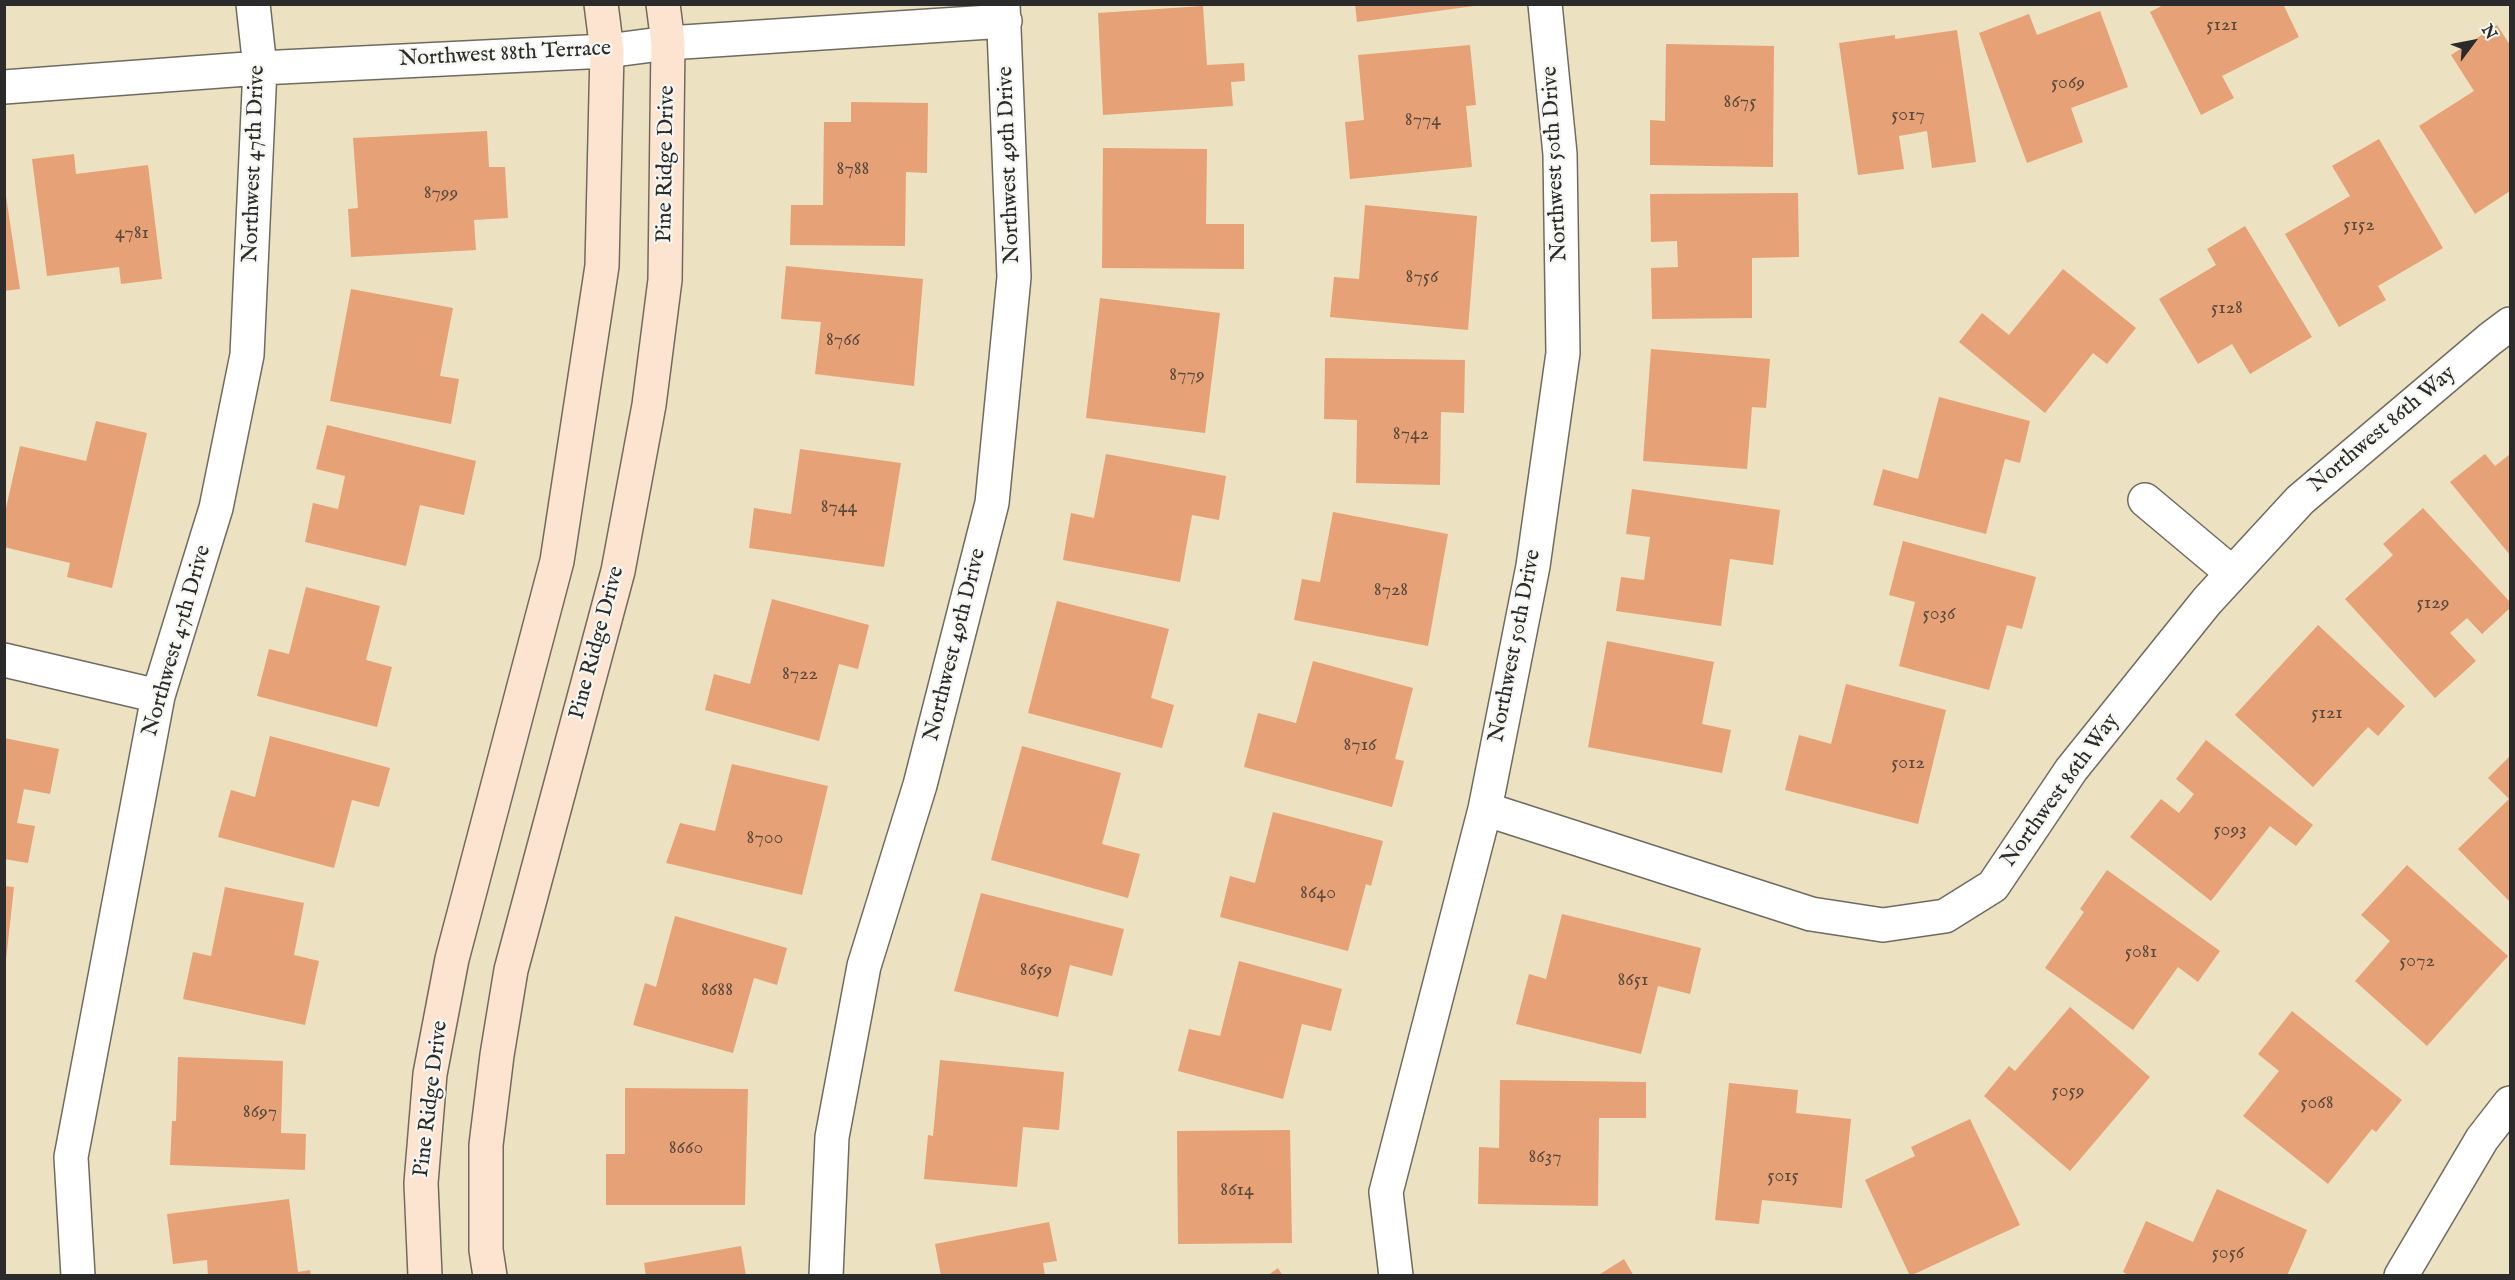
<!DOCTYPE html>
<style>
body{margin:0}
#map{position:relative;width:2515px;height:1280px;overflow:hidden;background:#ece1c1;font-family:"IM FELL English",serif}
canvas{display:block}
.frame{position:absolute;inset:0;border:6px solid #2b2b2b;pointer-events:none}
.north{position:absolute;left:2443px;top:12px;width:60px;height:60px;-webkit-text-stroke:4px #f6f6f2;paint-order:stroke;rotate:58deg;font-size:16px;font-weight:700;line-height:24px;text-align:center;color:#2b2b2b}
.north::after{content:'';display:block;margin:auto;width:21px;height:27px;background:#2b2b2b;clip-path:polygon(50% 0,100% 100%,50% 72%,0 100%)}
</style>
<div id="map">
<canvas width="2515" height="1280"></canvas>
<div class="frame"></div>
<div class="north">N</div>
</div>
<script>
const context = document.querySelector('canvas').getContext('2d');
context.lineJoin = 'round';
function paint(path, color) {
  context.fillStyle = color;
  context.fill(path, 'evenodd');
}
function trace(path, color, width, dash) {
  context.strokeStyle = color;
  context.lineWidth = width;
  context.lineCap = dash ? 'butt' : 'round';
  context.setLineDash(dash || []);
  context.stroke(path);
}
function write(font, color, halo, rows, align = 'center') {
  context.font = font + ' "IM FELL English",serif';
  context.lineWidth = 4.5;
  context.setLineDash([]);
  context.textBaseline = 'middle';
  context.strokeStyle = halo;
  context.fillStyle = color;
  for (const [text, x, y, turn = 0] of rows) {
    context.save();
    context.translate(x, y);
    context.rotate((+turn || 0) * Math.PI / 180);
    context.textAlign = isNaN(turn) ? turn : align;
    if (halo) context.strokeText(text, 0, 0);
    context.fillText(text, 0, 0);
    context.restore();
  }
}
const building = new Path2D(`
 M1355,4h119v2l-117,16z
 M2165,4h118l16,33 -77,39 12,22 -33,17 -51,-103z
 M1203,6l4,59 37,-2 1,18 -14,1 2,24 -130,9 -5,-102z
 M2100,11l28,76 -57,21 12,34 -56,21 -48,-130 50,-19 8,21z
 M2497,25l13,20v146l-35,23 -56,-88 55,-35 -23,-36z
 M1957,30l19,132 -44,6 -5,-37 -28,5 5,33 -46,6 -19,-132 56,-8v4z
 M1666,44l108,2 -1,121 -123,-2v-45l15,1z
 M1470,45l6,60 -10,1 6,61 -122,12 -5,-57 19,-2 -6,-65z
 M851,102l77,1 -1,70 -21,-1 -1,74 -115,-1 1,-40h32l1,-83h27z
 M487,131l2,36h16l3,51 -34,2 2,30 -125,7 -3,-48 10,-1 -5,-70z
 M2379,139l64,109 -65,38 8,14 -47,27 -54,-93 65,-38 -18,-30z
 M1103,148l104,1 -1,75h38v45l-142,-1z
 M74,154l2,20 72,-9 14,114 -41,5 -2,-17 -72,9 -15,-117z
 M4,183l16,106 -16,2z
 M1798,193l1,64 -47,1v60l-100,1 -1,-51 27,-1 -1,-26 -26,1 -1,-48z
 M1365,205l112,11 -9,114 -138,-13 4,-40 25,2z
 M2245,226l67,111 -62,37 -18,-30 -34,20 -39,-65 57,-34 -9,-16z
 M786,266l137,13 -9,107 -99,-12 6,-52 -40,-3z
 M2063,269l73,59 -29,36 -14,-11 -48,60 -86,-71 23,-29 27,22z
 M351,289l102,19 -13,68 19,3 -8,45 -121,-23z
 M1100,298l120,15 -15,120 -119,-15z
 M1651,349l119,10 -4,49 -14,-1 -5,62 -104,-8z
 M1325,358l140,2 -1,53 -23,-1 -1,73 -84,-2 1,-63 -33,-1z
 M1939,397l91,24 -10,42 -15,-4 -19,75 -113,-29 10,-36 35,10z
 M96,421l51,12 -35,155 -45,-11 3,-14 -66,-16v-30l16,-71 66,15z
 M327,425l149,36 -12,54 -44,-10 -14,61 -101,-24 8,-39 25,6 7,-33 -29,-7z
 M800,449l101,14 -17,104 -135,-19 5,-40 37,6z
 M1106,454l120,22 -7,44 -27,-5 -12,67 -117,-22 8,-47 23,5z
 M2485,454l10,12 15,-12v101l-60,-73z
 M1632,489l148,21 -7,55 -43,-6 -9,67 -105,-15 5,-34 23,3 6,-43 -24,-3z
 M2423,508l87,94v6l-28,26 -15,-16 -17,15 26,28 -41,37 -90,-99 48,-44 -10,-11z
 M1333,512l115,22 -20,112 -134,-26 8,-41 18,3z
 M1903,541l133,36 -14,52 -15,-4 -18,65 -90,-24 16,-64 -26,-7z
 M306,587l74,19 -14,54 26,7 -15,60 -120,-31 12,-47 20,5z
 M772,599l97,26 -11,44 -19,-5 -20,77 -114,-31 9,-36 36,10z
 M1057,601l112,28 -18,69 23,7 -12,43 -134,-35z
 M2318,625l87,81 -27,30 -10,-9 -55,60 -78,-72z
 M1607,641l107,21 -12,62 29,6 -9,43 -134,-26z
 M1313,661l100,27 -18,71 9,2 -12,46 -148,-40 14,-54 38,10z
 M1846,684l100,26 -28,114 -133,-34 14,-55 32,9z
 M270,736l120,32 -11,39 -27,-7 -18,68 -116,-31 13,-47 24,7z
 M4,738l55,11 -9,45 -26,-5 -7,34 18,3 -7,37 -24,-4z
 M2206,740l107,85 -17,21 -26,-20 -59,75 -81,-64 31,-38 18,14 15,-19 -18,-15z
 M1022,746l99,27 -19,71 38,10 -12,44 -137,-38z
 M2510,756v146l-52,-53 51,-50 -21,-21z
 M732,764l96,22 -26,109 -136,-32 14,-40 35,8z
 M1273,812l110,29 -12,45 -5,-2 -18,67 -128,-34 10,-41 25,7z
 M2407,865l101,91 -81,90 -72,-65 35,-40 -29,-26z
 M2107,870l113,81 -22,31 -20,-15 -45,63 -88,-62 39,-56 -4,-3z
 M4,886l10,1 -8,73h-2z
 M225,887l79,16 -10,52 25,6 -14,64 -122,-26 10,-47 18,4z
 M981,893l143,36 -12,47 -42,-11 -12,52 -104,-26z
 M1562,914l139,34 -11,46 -32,-8 -17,68 -125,-30 13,-50 17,5z
 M675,916l112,32 -10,37 -23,-7 -21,75 -100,-28 12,-42 11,4z
 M1239,961l103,28 -11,42 -29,-7 -19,75 -105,-28 11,-42 31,7z
 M2070,1007l80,70 -80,94 -86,-75 25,-30 6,5z
 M2292,1011l110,89 -26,32 -4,-3 -44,55 -85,-68 36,-45 -21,-17z
 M178,1057l105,4 -2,72 25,1 -1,36 -135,-5 2,-44h4z
 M940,1060l124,12 -5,58 -36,-3 -6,60 -93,-8 4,-44 5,1z
 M1500,1080l146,2v36h-47l-1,88 -120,-2 1,-57 20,1z
 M1729,1083l69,7 -2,23 55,6 -9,89 -80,-8 -3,24 -44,-4z
 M625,1088l123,1 -3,116h-139v-51h19z
 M1970,1119l50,106 -110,51 -45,-96 50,-24 -4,-9z
 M1290,1130l2,113 -114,1 -1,-113z
 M2217,1189l90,41 -20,46h-157l-7,-4 23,-51 47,21z
 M289,1199l9,73 12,-2 1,6h-103l-1,-16 -34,4 -6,-50z
 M1049,1222l8,39 -14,2 2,13h-104l-6,-32z
 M741,1246l5,30h-100l-2,-13z
 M1624,1259l10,17h-37z
 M1278,1268l5,8h-16z`);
const street = new Path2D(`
 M4,87l256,-19 347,-17 61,-8 337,-22
 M2145,500l87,73
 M4,660l154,36
 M1485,809l326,105 72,11 62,-9 48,-30 78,-116 136,-169 93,-101 190,-161 20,-15
 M78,1276l-7,-119 87,-461 58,-188 31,-153 13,-287 -7,-64
 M826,1276l6,-139 32,-171 56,-181 72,-282 22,-226 -11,-273
 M1396,1276l-10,-84 99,-383 48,-243 30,-213 -3,-199 -15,-150
 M2401,1276l81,-137 28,-36`);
const secondary = new Path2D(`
 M425,1276l-4,-93 9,-109 22,-115 105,-398 45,-295 5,-215 -6,-47
 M490,1276l-4,-26v-105l11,-90 14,-85 107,-399 31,-166 16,-125 3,-237 -5,-39`);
const numberNames = [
 ["5121",2222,26],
 ["5069",2068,84],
 ["8675",1740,103],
 ["5017",1908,116],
 ["8774",1423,121],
 ["8788",853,170],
 ["8799",441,194],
 ["5152",2359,226],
 ["4781",132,234],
 ["8756",1422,278],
 ["5128",2227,309],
 ["8766",843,341],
 ["8779",1187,376],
 ["8742",1411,435],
 ["8744",839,508],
 ["8728",1391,591],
 ["5129",2433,604],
 ["5036",1939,615],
 ["8722",800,675],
 ["5121",2327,714],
 ["8716",1360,746],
 ["5012",1908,764],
 ["5093",2230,831],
 ["8700",765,839],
 ["8640",1318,894],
 ["5081",2141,953],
 ["5072",2417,962],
 ["8659",1036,971],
 ["8651",1633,981],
 ["8688",717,991],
 ["5059",2068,1092],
 ["5068",2317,1104],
 ["8697",260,1113],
 ["8660",686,1149],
 ["8637",1545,1158],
 ["5015",1783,1177],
 ["8614",1237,1191],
 ["5056",2228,1254]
];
const streetNames = [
 ["Northwest 88th Terrace",505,55,-3],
 ["Northwest 47th Drive",255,164,-88],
 ["Pine Ridge Drive",667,164,-89],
 ["Northwest 50th Drive",1556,164,-93],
 ["Northwest 49th Drive",1010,165,-92],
 ["Northwest 86th Way",2383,430,-40],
 ["Northwest 47th Drive",178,641,-74],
 ["Pine Ridge Drive",598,643,-75],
 ["Northwest 49th Drive",956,645,-76],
 ["Northwest 50th Drive",1516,646,-79],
 ["Northwest 86th Way",2061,791,-54],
 ["Pine Ridge Drive",432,1099,-83]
];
paint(building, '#e6a276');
trace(street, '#6f6b60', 36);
trace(secondary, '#6f6b60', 36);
trace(street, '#fff', 33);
trace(secondary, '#fde4d0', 33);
write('20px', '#5a493e', null, numberNames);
write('22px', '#2b2b2b', '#f6f6f2', streetNames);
</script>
